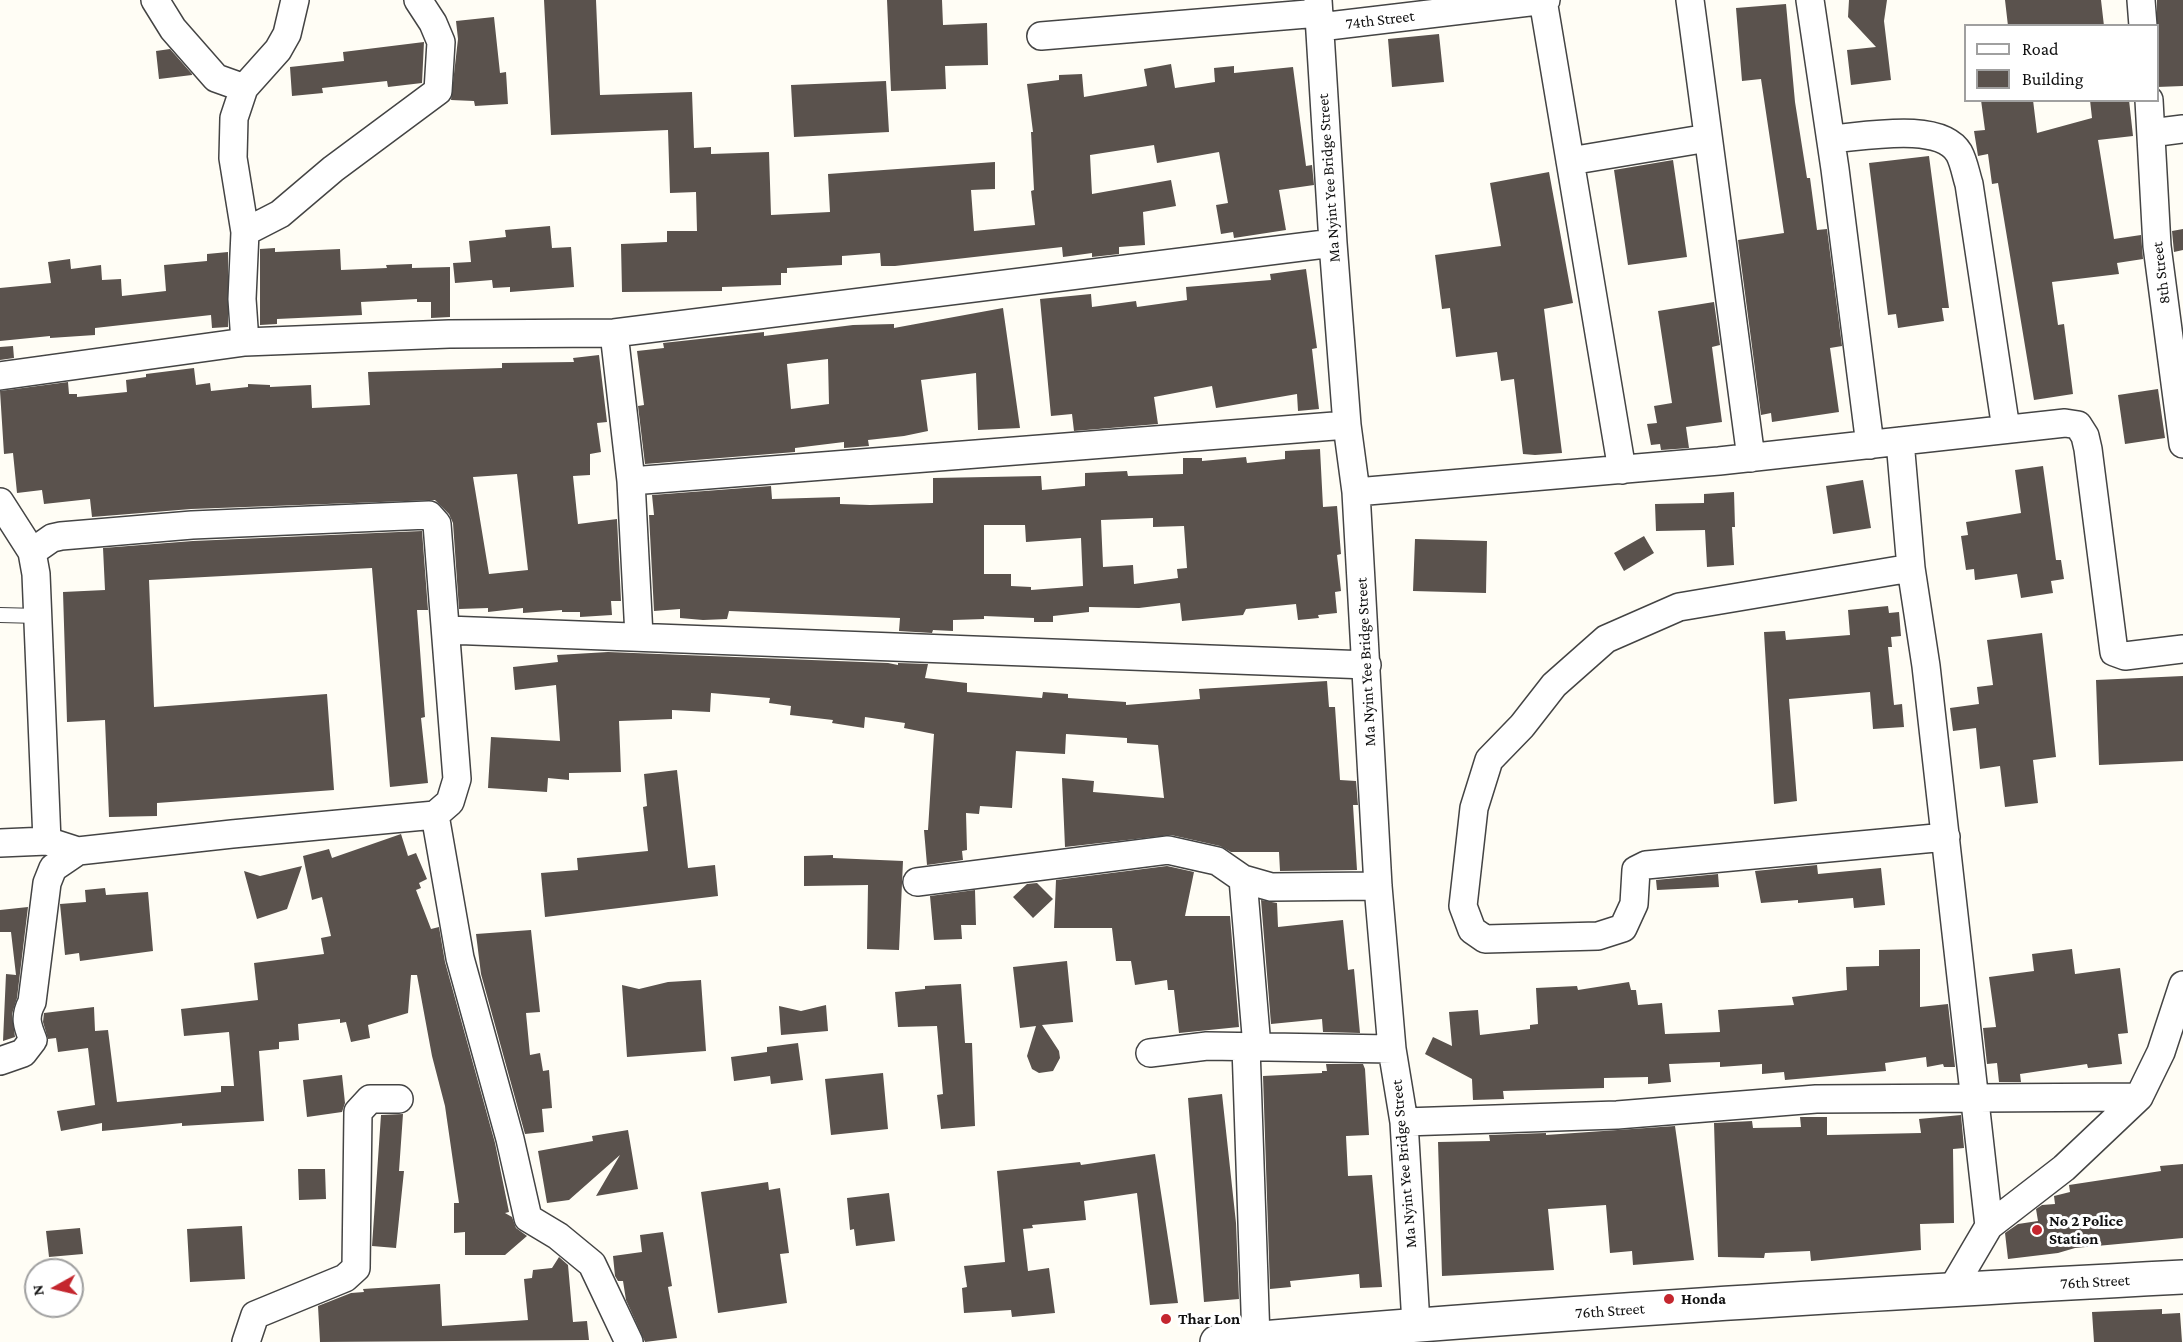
<!DOCTYPE html>
<style>
body{margin:0}
#map{position:relative;width:2183px;height:1342px;overflow:hidden;background:#fffdf5;font-family:"Crimson Pro",serif}
canvas{display:block}
.legend{position:absolute;left:1964px;top:24px;width:195px;height:78px;box-sizing:border-box;background:#fff;border:2px solid #a0a0a0;margin:0;padding:8px 10px;list-style:none;font-size:18px;color:#111}
.legend li{display:flex;align-items:center;gap:12px;height:30px}
.legend b{width:30px;border:2px solid #a0a0a0}
.north{position:absolute;left:24px;top:1258px;width:60px;height:60px;box-sizing:border-box;background:#fff;border:2px solid #a0a0a0;border-radius:50%;rotate:262deg;font-size:16px;font-weight:700;line-height:24px;text-align:center;color:#111}
.north::after{content:'';display:block;margin:auto;width:21px;height:27px;background:#c4262e;clip-path:polygon(50% 0,100% 100%,50% 72%,0 100%)}
</style>
<div id="map">
<canvas width="2183" height="1342"></canvas>
<ul class="legend">
<li><b style="height:8px;background:#fff"></b>Road</li>
<li><b style="height:16px;background:#5a524d"></b>Building</li>
</ul>
<div class="north">N</div>
</div>
<script>
const context = document.querySelector('canvas').getContext('2d');
context.lineJoin = 'round';
function paint(path, color) {
  context.fillStyle = color;
  context.fill(path, 'evenodd');
}
function trace(path, color, width, dash) {
  context.strokeStyle = color;
  context.lineWidth = width;
  context.lineCap = dash ? 'butt' : 'round';
  context.setLineDash(dash || []);
  context.stroke(path);
}
function write(font, color, halo, rows, align = 'center') {
  context.font = font + ' "Crimson Pro",serif';
  context.lineWidth = 6;
  context.setLineDash([]);
  context.textBaseline = 'middle';
  context.strokeStyle = halo;
  context.fillStyle = color;
  for (const [text, x, y, turn = 0] of rows) {
    context.save();
    context.translate(x, y);
    context.rotate((+turn || 0) * Math.PI / 180);
    context.textAlign = isNaN(turn) ? turn : align;
    if (halo) context.strokeText(text, 0, 0);
    context.fillText(text, 0, 0);
    context.restore();
  }
}
const building = new Path2D(`
 M544,0h52l4,95 92,-3 2,56 17,-1v7l58,-2 2,63 59,-3 -2,-38 167,-12v27l-24,1 3,41 61,-6 -4,-34 3,-1 -3,-58h2l-6,-48 32,-4v-5l23,-1 2,23 63,-11 -3,-17 27,-5 4,24 40,-6 -1,-14 20,-2v7l59,-6 13,99 6,-1 2,20 -35,5 7,40 -52,8 -1,-6 -12,2 -5,-29 12,-2 -9,-51 -62,11 -3,-18 -64,10 2,39 79,-14 5,26 -33,6 2,33 -26,2v7l-27,3v-4l-29,4 -1,-10 -167,19h-14l-1,-13 -38,3v9l-55,3v5h-6v12l-59,2v4l-100,1 -1,-48 46,-2v-11h30l-1,-39 -26,1 -2,-63 -117,5z
 M887,0h55l1,25 44,-2 1,42 -43,1 1,23 -55,2z
 M1849,0h38l-3,21 7,59 -40,5 -4,-35 29,-3 -28,-30z
 M2005,0h96l3,26h-96z
 M2157,0h26v86l-26,1z
 M1786,4l9,98 12,76h3l7,52 10,-1 15,117 -12,2 9,64 -67,10 -1,-9 -10,2 -23,-175 46,-7 -23,-154 -19,2 -6,-73z
 M494,17l6,56 6,-1 2,32 -33,2 -1,-5 -23,-1 7,-61 -2,-18z
 M1439,34l5,48 -52,5 -4,-48z
 M424,42l-2,41 -34,4 -1,-6 -65,7 1,5 -31,3 -2,-29 54,-6 -1,-9z
 M170,49l22,25v1l-33,4 -3,-28z
 M886,81l3,51 -95,5 -3,-52z
 M1981,100h52l4,33 55,-15 -2,-18h39l4,36 -35,4 16,99 27,-4 2,24 -26,4 2,11 -67,8 6,43 6,-1 9,70 -39,6 -36,-217 -6,1 -4,-30 -10,2 -4,-25 11,-1z
 M1929,156l20,152h-7l2,13 -46,7 -2,-14 -8,1 -19,-152z
 M1673,160l14,97 -59,8 -14,-95z
 M1549,172l24,131 -29,6 18,144 -27,2 -12,-1 -9,-75 -13,2 -4,-29 -41,5 -6,-49 -8,1 -7,-54 66,-9 -11,-63z
 M550,226l2,22 19,-1 3,40 -64,5v-5l-17,1 -1,-8 -37,3 -2,-20 18,-1 -2,-21 37,-4 -1,-7z
 M2183,229v21l-9,2 -2,-21z
 M275,248v4l65,-3 1,21 46,-2 -1,-3 26,-1v4l38,-1v50l-19,1v-16h-14v-3l-56,3 1,13 -85,4v5l-17,1v-76z
 M228,252v75l-16,1 -1,-13 -116,13v7l-45,3v-2l-50,5v-53l51,-5 -3,-21 22,-3 1,10 30,-4 1,15 19,-1 1,17 44,-5 -2,-26 43,-4v-7z
 M1306,269l11,79 -5,1 7,60 -21,2 -1,-17 -81,14 -4,-22 -58,11 4,27 -84,7 -2,-17 -21,2 -11,-117 51,-5 1,13 44,-6 1,6 50,-7 -1,-13 85,-7 -1,-6z
 M1714,302l6,43 -8,2 10,75 -36,5 3,21 -28,2 -1,-6 -9,1 -4,-21 10,-1 -3,-17 18,-3 -14,-92z
 M1003,308l17,120 -42,2 -2,-57 -55,7 7,51 -24,5 -36,4 1,6 -25,2v-6l-49,6v4l-150,12 -7,-58 6,-1 -7,-54 27,-3 -1,-5 101,-11v4l89,-11 41,-1v4zM828,359l1,45 -38,5 -4,-45z
 M13,346l1,12 -14,2v-13z
 M599,355l8,67 -10,1 4,29 -11,2v21l-17,1 5,48 39,-5 4,82h-10l1,14 -32,2v-5h-18v-2l-39,3v-5l-35,4v-4l-29,1 -6,-86 -4,-9 -14,-14 -244,9 -99,8 -2,-18 -46,5 -2,-14 -25,3 -4,-40 -9,1 -4,-63 68,-9 1,12h8v3l50,-5 -1,-12 20,-3v-3l48,-6 2,17 14,-2 1,8 37,-4v-3l22,1v2l41,-2 1,23 58,-3 -2,-33 134,-4v-5l72,-1 -1,-4zM517,474l11,96 -39,4 -16,-97z
 M2158,389l7,49 -40,6 -7,-49z
 M1320,449l3,58 14,-1 4,48 -4,1 4,36 -6,1 2,21 -19,2 1,3 -21,2 -2,-16 -50,5 -3,6 -61,6 -2,-18 -41,5 -50,-1v5l-36,4v6h-19v-4l-50,-2v3l-31,1v11l-20,-1 -1,3 -33,-2 1,-13 -171,-7 -2,8 -24,1 -23,-2v-9l-26,2 -5,-96h5l-2,-20 119,-9 1,13 68,-2v7l30,1 63,-2v-25l108,-2 1,14 43,-4v-13l42,-2 1,5 55,-2v-16h19v3l44,-4 1,6 38,-4v-8zM1153,518v9l31,-1 3,42 -10,1 1,9 -44,6 -1,-19 -30,2 -2,-47zM984,525h41l1,17 55,-4 2,48 -52,4v-3l-20,-1v-12h-27z
 M2043,466l13,94h5l3,19 -13,2 2,12 -32,5 -4,-24 -42,6 -1,-11 -8,1 -5,-34 7,-1 -2,-13 55,-9 -6,-43z
 M1863,480l8,48 -38,6 -7,-48z
 M1734,492l1,35h-3l2,38 -27,2 -2,-37 -49,1 -1,-27 49,-1v-9z
 M422,531l6,79h-11l8,107 -4,1 7,65 -38,4 -18,-219 -223,12 5,127 173,-13 7,96 -177,13v13l-48,1 -4,-97 -38,2 -4,-130 42,-2 -2,-42 90,-7z
 M1644,536l10,17 -30,18 -10,-18z
 M1415,539l72,2 -1,52 -73,-2z
 M1888,606l1,7 10,-1 2,24 -10,1 1,10h-4l6,58 8,-1 2,23 -31,2 -3,-37 -81,7 8,102 -23,3 -10,-172 21,-1 1,9 64,-5 -2,-25z
 M2042,633l14,124 -23,3 5,43 -33,4 -5,-41 -20,3 -4,-41 -23,3 -3,-23 29,-4 -2,-17 16,-2 -6,-45z
 M608,652l280,11 10,2v-2l30,1 -3,14 42,5v9l75,6 1,-6 25,2v4l58,4v3l74,-6 -1,-10 128,-8 2,26h6l5,73 16,1 2,24h-5l4,65 -77,1 -1,-19h-48l-11,-6 -49,-11 -106,12 -3,-69 32,3 -1,11 71,6 -6,-53 -31,-2v-5l-61,-4 -1,20 -49,-3 -4,57 -32,-2 -1,8 -13,-1 1,37 -5,1 1,9 -36,5 -3,-35h4l6,-96 -30,-6 1,-5 -40,-6 -1,11 -32,-5 1,-3 -43,-5 1,-9 -22,-3 1,-5 -59,-5 -1,19 -38,-2v9l-53,2 2,51 -52,1v7l-21,-2 -1,14 -59,-4 3,-51 69,4 -4,-56 -41,5 -2,-23 45,-5 -1,-7z
 M2183,676v85l-84,4 -3,-85z
 M677,770l11,98 27,-3 3,31 -173,21 -4,-44 37,-3 -1,-12 71,-7 -5,-44 4,-1 -3,-32z
 M401,834l7,22 8,-3 11,26 -8,4 2,5 -5,2 15,39 8,-2 6,35 50,181 14,69 -4,1 7,4 4,11 11,8 -22,19h-40v-23l-11,1v-30h5l-14,-97 -13,-50 -15,-81h-6l-3,38 -40,12 2,13 -19,4 -5,-20 -6,1v-4l-42,5 1,16 -20,2v7l-20,2 5,70 -82,5v-3l-80,8v-8l-41,8 -4,-20 38,-6 -7,-57 -30,4 -2,-14 -8,1 -5,-17 1,-9 50,-6 1,24 13,-1 9,72 104,-10v-6h13l-5,-54 -45,4 -3,-27 77,-9 -4,-37 70,-9 -3,-16 10,-2 -9,-39 -10,3 -9,-44 26,-7 3,9z
 M833,855v3l70,3 -4,89 -32,-1 1,-64 -64,1v-30z
 M1817,865l1,9 63,-6 4,37 -31,3 -1,-10 -55,5v-3l-37,3 -6,-32z
 M302,866l-15,43 -30,10 -13,-48 16,5z
 M1167,866l27,6 -9,44h45l9,111 -60,6 -5,-43h-6l-1,-10 -32,5 -4,-24h-15l-4,-33h-58l2,-48z
 M1718,874l1,13 -62,3 -1,-10z
 M1037,883l16,16 -20,19 -20,-21 14,-13z
 M105,888l1,7 42,-3 5,59 -73,10 -1,-8 -14,2 -5,-51 26,-2 -1,-12z
 M975,890l1,35h-15l1,14 -28,1 -4,-44z
 M1261,900l16,3 1,24 65,-7 5,50 6,-1 6,64 -37,-1 -1,-13 -51,5z
 M28,907l-11,91 -5,16 3,23 -12,4 3,-67 10,1 -5,-43h-11v-22z
 M531,930l9,82 -14,1 4,42 10,-2 3,18 6,-1 3,38 -10,1 2,23 -19,2 -44,-160 -5,-40z
 M1920,949v58l28,-3 7,63h-11l-1,-3 -16,3 -1,-10 -41,6 1,8 -101,9 -1,-8 -22,2v-10l-42,3v-5l-51,2 2,18 -23,2v-7l-44,1v10l-101,3 1,8 -31,1 -1,-21 -47,-25 8,-17 19,9 -3,-34 29,-2 2,25 50,-6v-4l8,-1 -2,-36 41,-2 1,4 51,-8 2,8h5l2,15 24,-2 3,31 55,-2 -2,-22 76,-5 -2,-8 55,-7 -1,-23 33,-1v-16z
 M2072,949l3,25 45,-6 8,65 -10,1 4,30 -34,4 -1,-4 -67,10 1,8h-22l-2,-19 -10,1 -4,-36 13,-1 -7,-50 45,-6 -2,-17z
 M1067,961l6,61 -31,3 17,26 1,7 -7,13 -14,2 -7,-4 -5,-13 9,-30 -16,2 -7,-61z
 M701,980l5,71 -79,6 -5,-72 17,4 29,-7z
 M961,984l4,59h7l3,83 -34,3 -4,-34 6,-1 -6,-68 -39,1 -3,-35 30,-3v-3z
 M826,1005l2,26 -47,4 -2,-29 22,5z
 M798,1043l5,37 -32,4 -1,-8 -36,5 -3,-24 36,-5v-5z
 M1326,1064h37l2,5 4,66 -23,1 2,40 24,-1 10,112 -22,1 -1,-14 -69,7 1,6 -21,2 -7,-213 59,-3v-2h5z
 M883,1073l5,56 -57,6 -6,-56z
 M342,1075l3,28 -3,9 -35,5 -4,-37z
 M1222,1094l14,129 3,76 -35,3 -16,-204z
 M403,1114l-4,57h5l-8,77 -24,-2 9,-131z
 M1961,1115l3,33 -11,1 1,74 -34,1 1,26 -110,11 -1,-10 -45,2 -1,5 -46,-1 -4,-134 38,-2 1,7 48,-1 -1,-10h27v18l94,-2 -2,-14z
 M1675,1126l19,134 -61,5 -1,-14 -22,2 -4,-48 -58,4 6,61 -112,6 -4,-134 52,-1 -1,-6 57,-2v2z
 M628,1130l10,59 -42,7 24,-41 -51,45 -22,3 -9,-52 55,-10 -1,-5z
 M1155,1154l23,149 -28,2 -13,-112 -53,8 2,19 -54,5 1,3 -10,1 5,42 21,-3 6,45 -43,4 -1,-7 -47,3 -2,-25 5,-1 -3,-21 41,-4 -8,-91 83,-9 1,3z
 M2183,1164v74l-108,10 -17,5 -50,6 -3,-26 13,-9 20,-3 -2,-12 6,-4 13,-1 -1,-8 16,-4 -1,-7 92,-14 -1,-5z
 M298,1169h27l1,30 -27,1z
 M768,1182l1,8 11,-2 9,65 -9,1 7,49 -69,10 -17,-121z
 M889,1193l6,48 -39,5 -2,-17 -4,1 -3,-32z
 M242,1226l3,53 -55,3 -3,-53z
 M80,1228l3,26 -34,3 -3,-26z
 M663,1232l9,54 -4,1 9,51 -32,4 -19,-42 -3,-19h-5l-3,-5 -2,-20 29,-4 -2,-17z
 M559,1257l9,8 5,57 14,-1 2,19 -269,2 -2,-36 33,-13 13,-1 -1,-3 77,-5 2,42 86,-6 -4,-41 8,-1 1,-8 19,-2z
 M2162,1309v5l18,-1 2,29h-88l-2,-30z`);
const service = new Path2D(`
 M0,615l38,1`);
const minor = new Path2D(`
 M155,0l18,29 43,49 28,10
 M1318,0l15,243 14,182 9,67 22,394 14,163 12,73 12,202
 M1543,0l79,470
 M1690,0l61,458
 M1810,0l25,169 35,276
 M2141,0l2,26
 M1320,27l226,-27
 M1041,36l278,-23
 M2149,100l8,146 26,198
 M2151,133l32,-4
 M1831,139c32,-2 109,-18 128,14 5,9 7,22 10,31l37,245
 M1570,161l138,-23
 M245,232l35,-18 53,-45 105,-78 3,-49 -8,-19 -15,-23
 M614,333l17,148 8,155
 M245,342l-3,-43 3,-67 -12,-74 1,-40 10,-30 34,-38 9,-16 8,-34
 M0,376l245,-34 204,-8 165,-1 719,-90
 M1900,441l11,127 15,98 63,560
 M631,481l716,-56
 M1356,492l363,-31 346,-38 13,2 7,11 3,13 26,203 11,4 58,-7
 M0,502l32,50 4,22 11,267
 M32,552l20,-14 9,-2 131,-11 237,-10 8,9 20,255 -7,23 -15,13
 M1911,568l-232,39 -73,32 -52,46 -32,41 -33,34 -15,48 -11,98 9,24 13,9 113,-3 25,-8 11,-24 2,-34 10,-5 300,-28
 M447,630l920,35
 M0,843l47,-2 31,10 154,-17 203,-19 25,143 50,181 18,79 30,18 34,28 37,78
 M1243,879l14,168
 M917,882l251,-32 49,11 26,18 28,8 107,-1
 M1246,1047l10,292
 M1150,1053l57,-7 185,3
 M0,1061l23,-8 10,-13c-6,-15 -9,-23 -1,-38l15,-119 6,-15 25,-17
 M1404,1122l213,-7 199,-16 323,-2
 M1952,1289l37,-63 75,-58 75,-71 22,-45 22,-67
 M246,1342l9,-27 90,-37 11,-10 2,-156 12,-13h29`);
const tertiary = new Path2D(`
 M1217,1342c322,-29 644,-48 966,-65`);
const markers = [
 [2037,1230,6,"#c4262e"],
 [1669,1299,6,"#c4262e"],
 [1166,1319,6,"#c4262e"]
];
const streetNames = [
 ["74th Street",1380,20,-7],
 ["Ma Nyint Yee Bridge Street",1329,178,-94],
 ["8th Street",2161,273,-97],
 ["Ma Nyint Yee Bridge Street",1366,662,-93],
 ["Ma Nyint Yee Bridge Street",1404,1164,-95],
 ["76th Street",2095,1282,-3],
 ["76th Street",1610,1311,-4]
];
const poiNames = [
 ["No 2 Police",2049,1221],
 ["Station",2049,1239],
 ["Honda",1681,1299],
 ["Thar Lon",1178,1319]
];
paint(building, '#5a524d');
trace(service, '#444', 16);
trace(minor, '#444', 30);
trace(tertiary, '#444', 36);
trace(service, '#fff', 14);
trace(minor, '#fff', 27);
trace(tertiary, '#fff', 33);
for (const [x, y, r, color] of markers) {
  const dot = new Path2D();
  dot.arc(x, y, r, 0, 2 * Math.PI);
  context.fillStyle = color;
  context.fill(dot);
  trace(dot, '#fff', 2);
}
write('16px', '#111', '#fff', streetNames);
write('bold 16px', '#111', '#fff', poiNames, 'left');
</script>
